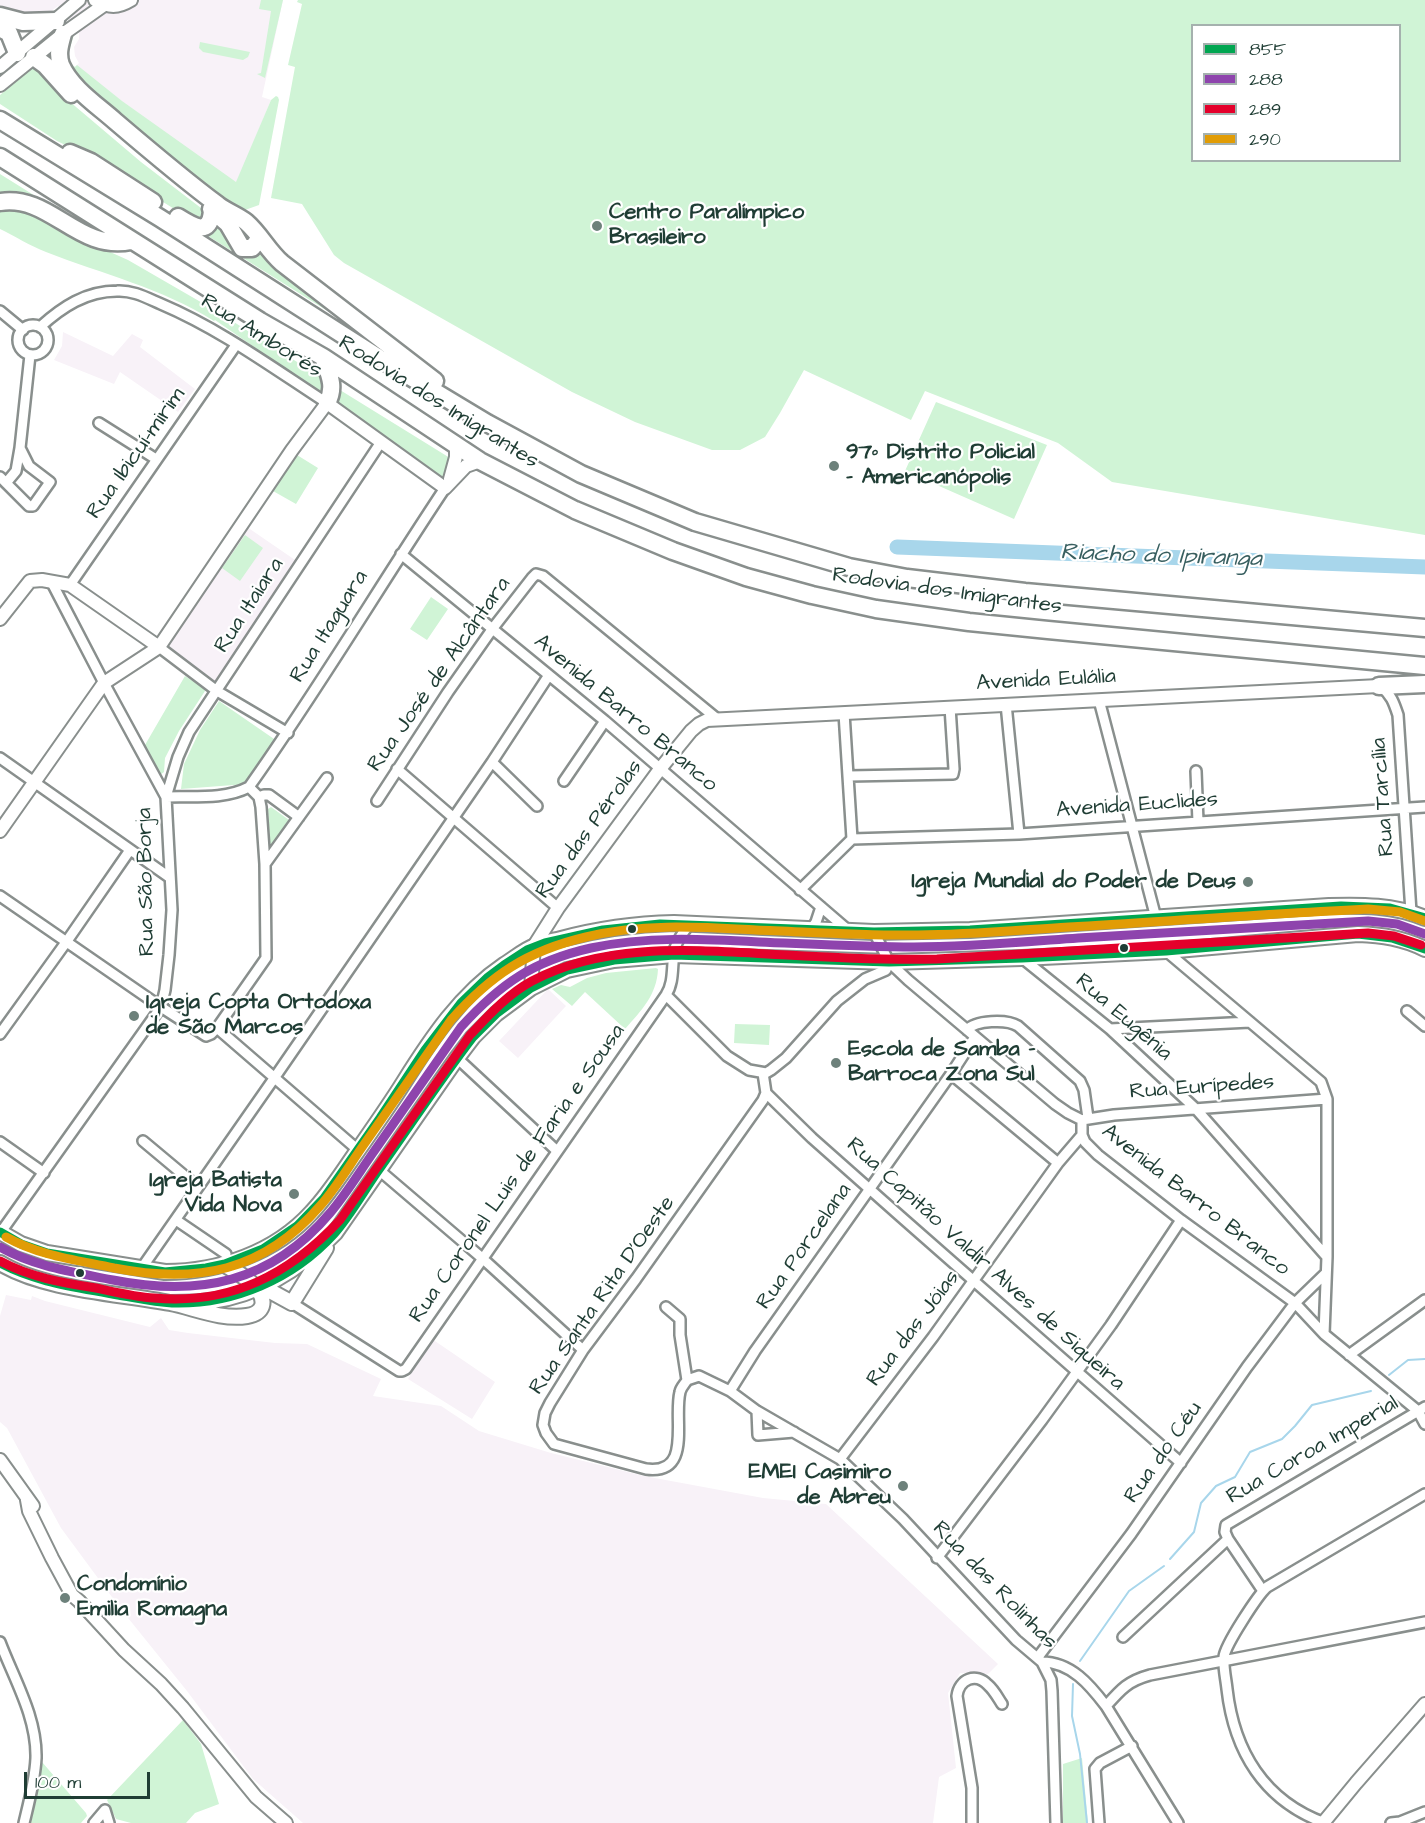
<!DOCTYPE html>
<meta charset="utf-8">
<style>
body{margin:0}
#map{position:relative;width:1425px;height:1823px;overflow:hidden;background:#fff;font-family:"Architects Daughter",sans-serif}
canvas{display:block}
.legend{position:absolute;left:1191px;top:24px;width:210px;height:138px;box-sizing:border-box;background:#fff;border:2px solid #a5b1ae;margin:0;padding:8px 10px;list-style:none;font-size:18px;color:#1f3d34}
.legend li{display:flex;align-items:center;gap:12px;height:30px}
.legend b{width:30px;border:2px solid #a5b1ae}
.scale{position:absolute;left:24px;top:1772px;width:126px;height:27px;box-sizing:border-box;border:3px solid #1f3d34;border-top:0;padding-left:8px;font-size:18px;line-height:21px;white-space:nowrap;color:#1f3d34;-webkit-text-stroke:4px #fff;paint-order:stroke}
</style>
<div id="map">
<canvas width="1425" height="1823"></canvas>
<ul class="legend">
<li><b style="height:8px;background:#00a651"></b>855</li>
<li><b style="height:8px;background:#8e44ad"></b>288</li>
<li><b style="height:8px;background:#e4002b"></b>289</li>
<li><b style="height:8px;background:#e19c05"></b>290</li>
</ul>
<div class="scale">100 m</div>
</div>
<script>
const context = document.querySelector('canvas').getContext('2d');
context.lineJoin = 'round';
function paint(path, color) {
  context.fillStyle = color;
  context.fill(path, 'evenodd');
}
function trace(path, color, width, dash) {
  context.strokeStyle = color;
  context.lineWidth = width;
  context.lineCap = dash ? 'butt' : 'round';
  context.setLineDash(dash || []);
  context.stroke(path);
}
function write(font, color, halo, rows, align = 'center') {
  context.font = font + ' "Architects Daughter",sans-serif';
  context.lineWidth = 4.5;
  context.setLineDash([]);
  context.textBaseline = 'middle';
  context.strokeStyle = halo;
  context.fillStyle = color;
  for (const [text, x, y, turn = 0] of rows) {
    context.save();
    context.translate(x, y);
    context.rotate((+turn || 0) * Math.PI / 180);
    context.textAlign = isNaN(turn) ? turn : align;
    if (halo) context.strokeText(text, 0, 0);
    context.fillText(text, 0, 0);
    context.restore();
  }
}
const built = new Path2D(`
 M0,0h283l-21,97 9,3 -34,82 -4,1 -158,-116 4,-4 -4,-7 -1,-9 5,-8v-6l-21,-27 -11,8 -14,2 -33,-8z
 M63,332l50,24 19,-22 11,6 -3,7 55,42 -17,23 -58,-40 -6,12 -60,-24 8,-14z
 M247,527l51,35 -83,120 -50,-35z
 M548,989l18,17 -48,52 -19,-17z
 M6,1295l25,5 1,-4 13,5 105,26 11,-9 8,12 19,3 87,10 32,1 74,35 -8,17 68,10 38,25 72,22 93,23 119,22 63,6 172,160 -10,10 -28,-1 -12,20 8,75 -17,9 -6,46h-630l-50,-44 -66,-88 -67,-83 -59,-80 -54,-100 -7,-6v-106z
 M432,1339l63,43 -23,37 -64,-40z`);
const green = new Path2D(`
 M261,0h22l-18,78 -8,-4 4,-1 10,-62 -12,-2z
 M298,0h1127v535l-313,-53 -54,-39 -133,-52 -14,29 -107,-50 -24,43 -15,24 -25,13h-28l-77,-28 -63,-30 -228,-129 -10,-8 -32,-51 -31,-6 24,-131 -7,-2 14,-61 -5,-2zM1192,26h208v134h-208z
 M74,34c-2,11 -11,24 1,33l2,-2 45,36 114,81 35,-82 5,-4 2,1 1,3 -20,105 -14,5 -17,-5 -145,-120 -17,-25 2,-19z
 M200,42l50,10 -2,5 -5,3 -40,-8 -4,-4z
 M34,67h3l32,34 72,61 60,46 4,7 -1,6 -12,-1 -98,-61 -37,-18 -57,-37v-9z
 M0,174l85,53 -85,-32z
 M0,206h19l62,33 47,21 90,52 106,67 2,3 -4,11 -3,-1 -104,-72 -1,1c-52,-33 -112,-47 -168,-69 -16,-6 -31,-16 -46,-23z
 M218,225l39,27 96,75 -145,-91v-2z
 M340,390l110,68 -5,19 -2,1 -104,-71 -4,-5 2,-10z
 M936,402l111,43 -33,74 -109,-48z
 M297,455l21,13 -22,36 -23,-13z
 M245,535l18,13 -23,33 -18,-13z
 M431,597l17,12 -21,31 -17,-11z
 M185,676l19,12 1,3 -26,40 -14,27 -1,14 -4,3 -15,-30z
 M219,701l58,40 -30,43 -66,5 3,-25 16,-34z
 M271,807l18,13c-3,10 -10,20 -19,25l-2,-36z
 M656,968l2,1c-1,26 -17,42 -33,60l-40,-37 -13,14 -20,-17 9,-4 9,2 17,-9 19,-5z
 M735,1024l35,1 -1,20 -35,-2z
 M183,1720l18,24 18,60 -24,9 -9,10h-55l-15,-4 -9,-19z
 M1082,1758l6,65h-25v-59z
 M42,1762l44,51 1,3 -6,7h-50l9,-42z`);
const stream = new Path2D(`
 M1389,1375l19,-15 17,-1
 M1170,1559l24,-27 7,-29 15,-17 19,-9 15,-25 32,-13 13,-13 17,-21 59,-14
 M1080,1661l49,-70 35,-25
 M1073,1684l-1,32 8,38 7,69`);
const river = new Path2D(`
 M897,547l528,20`);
const street = new Path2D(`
 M0,311l23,19
 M18 340a15 15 0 1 1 30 0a15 15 0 1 1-30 0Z
 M40,327c22,-20 46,-36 77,-36 16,-1 30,7 44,13 59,25 112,64 166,99
 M99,423l57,36
 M381,442l-192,290 -11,25 -12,40c27,-1 58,3 83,-10 69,-97 130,-200 196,-299
 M20,448l10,-93
 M0,477l29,29h4l17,-24 -21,-16 -9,-18 -4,23 -10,12
 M401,554l204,167 244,210
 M70,585l166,-240
 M159,647l58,44 71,42
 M1381,687c10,7 13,16 17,28l13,197
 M1099,700l57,218
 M1006,704l13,130
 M0,758l169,119
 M492,762l45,44
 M397,769l161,139
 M1196,771l2,51
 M849,776l104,-2 1,-5 -4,-62
 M564,781l41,-60
 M259,797l5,-2h5l30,22
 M377,801l71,-109 45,-64 39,-50 4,-4 7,2 173,142
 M852,839l167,-5 406,-27
 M265,864l62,-86
 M800,890l52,-51 -8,-126
 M0,896l161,111 45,29 5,-2 6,-6 49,-70 -1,-94 -4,-57 -2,-10 -10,-10
 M811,929l5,-7 5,-15
 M874,932l15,30 19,18 147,124 13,9 14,7v15l3,7 13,13 83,65 114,83 29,31 94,77 7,13
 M1166,951l155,131 6,17v158l-3,77
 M1022,958l88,71 86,80 131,148
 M666,995l61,61 22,14 17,3 5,-3 15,-12 51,-57 28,-22 21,-9 3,-8
 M1407,1011l18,15
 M217,1028l141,122
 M1110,1029l140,-7
 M967,1030c8,-10 40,-11 51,-4l62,55 4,9 4,28
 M0,1034l67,-93 63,-91
 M457,1058l100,93
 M951,1074l107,89
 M766,1093l46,45 88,78 281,247
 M1082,1120l32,-5 213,-16
 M143,1141l55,46
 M0,1142l44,31
 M379,1170l103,88 101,92
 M176,1220l50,34
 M1,1232l160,-225 4,-17 4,-35 3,-45 -6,-113 -62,-114 -53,-102
 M141,1269l134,-192 217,-315 57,-87
 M292,1303l107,68h3l4,-2 260,-374c9,-14 5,-31 9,-47 3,-9 8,-16 15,-24
 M666,1307l14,12v16l7,45c-2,4 -6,7 -7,12 -7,28 13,83 -34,77l-92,-25 -8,-11 -3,-8 2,-12 5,-10 33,-53 53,-71 127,-179 3,-7 -3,-20
 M1349,1355l76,-55
 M687,1380l12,-4 31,15 27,20 83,48 63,60 113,121 26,22 9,18 1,11 4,132
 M730,1391l25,-40 196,-277 24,-37
 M757,1411l1,24 36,-3
 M840,1459l93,-122 125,-174 24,-28
 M937,1558l105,-138 69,-95 70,-105
 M1263,1591l-35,-52 -3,-7 1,-7 199,-118
 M1123,1637l105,-98
 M0,1642c14,37 37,75 36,116 -1,22 -7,44 -12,65
 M1038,1657l93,-123 116,-167 48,-64 31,-30
 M1042,1662c29,0 48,23 64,44l72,117
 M1106,1706c15,-17 22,-25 44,-31l275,-53
 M105,1810l4,13
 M94,1823l11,-13
 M972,1823v-35l-15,-92c2,-17 19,-24 31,-11 6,5 10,13 14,19
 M1099,1823l-4,-54 5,-6 32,-17
 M1325,1823c-61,-22 -91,-72 -98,-134 -1,-10 -4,-22 -3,-32 1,-12 34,-62 43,-70l158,-93
 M1391,1823l9,-1 25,-10`);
const secondary = new Path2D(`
 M95,0c14,8 23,8 36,0
 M0,67l79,-67
 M0,85l63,-51 41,-29
 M450,479l6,-22v-12
 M445,488l21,-22 14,-5
 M0,619l30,-38 12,-1 28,5 89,62
 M0,831l104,-148 55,-36 133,-197 35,-47 118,85
 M531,988l3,-42 24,-38 102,-139 31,-38 8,-7 8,-4 672,-34
 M0,1460l33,46
 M27,1500l2,11 23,47 20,37 7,6 45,49 37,34 22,24 73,89 30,26
 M1323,1823l33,-40 69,-79`);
const primary = new Path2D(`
 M0,1232l21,12 26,9 118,19c54,0 110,-19 147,-60 17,-18 30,-39 44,-59 16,-23 33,-47 48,-71 27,-43 57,-88 100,-117 10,-6 20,-15 31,-19 8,-4 18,-5 26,-7 37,-10 75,-15 113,-16l200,9 96,-2 359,-24c33,-1 65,-1 96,12
 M0,1263c44,27 118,30 170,40 25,5 51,17 77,13 6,-1 13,-4 15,-10 5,-17 -26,-35 -39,-42
 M261,1286l31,17 34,-55
 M170,1303c14,0 28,0 42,-2 48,-7 90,-34 123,-68l122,-175 16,-21 23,-23 35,-26 36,-18 47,-10 60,-5 215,7 133,-4 144,-7 192,-17c24,1 45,4 67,15`);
const highway = new Path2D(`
 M0,16l23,6 33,-1
 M0,28l9,5 8,20
 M63,34c-3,11 -6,20 -2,31 10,23 36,40 54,56 34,29 68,58 103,84 9,7 19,10 28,17 14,12 22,29 36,41l153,118
 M34,57l11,8 26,29
 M0,120l160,98 219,140 108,65 94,51 114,48 154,45 58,11 118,14 400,36
 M70,153l21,9 62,40
 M0,157l260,164 63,36 157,104 95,49 98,41 73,26 66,18 64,14 93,13 79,8 377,36
 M0,202c51,-8 77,50 131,39
 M211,209l17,15 14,24h10l8,-10
 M178,217c16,10 32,20 34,-7
 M323,357c6,17 13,30 4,46
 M1379,686l46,-2`);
const bus1 = new Path2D(`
 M0,1232l21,12 26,9 118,19 41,-4 19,-4 38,-15 34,-23 27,-28 56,-80 45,-68 36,-47 27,-26 16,-12 23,-15 18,-7 58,-13 57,-6 214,8 96,-2 371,-24 49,2 35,10
 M0,1263c37,20 77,24 118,32 18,3 36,7 54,8 61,2 121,-24 162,-69 16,-18 30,-43 44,-63 32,-45 62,-91 95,-134l23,-23 35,-26 36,-18 47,-10 60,-5 215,7 133,-4 144,-7 192,-17 34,4 33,11`);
const bus2 = new Path2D(`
 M0,1247c35,20 74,25 113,33 86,17 158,3 217,-67 17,-20 30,-42 45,-63 29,-41 57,-82 86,-123 39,-43 72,-66 130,-79 55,-12 112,-9 168,-6 51,2 103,5 155,5 54,0 109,-5 164,-9 96,-5 193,-11 290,-17l29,3 28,10`);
const bus3 = new Path2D(`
 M0,1261c29,16 63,22 96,27 19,4 39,9 58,10 76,7 135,-23 186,-78l130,-185c19,-20 38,-41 62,-54 77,-41 171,-30 255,-26 50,3 100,5 150,4l431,-26 26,3 27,9`);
const bus4 = new Path2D(`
 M6,1237c34,19 71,23 108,31 83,16 149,4 206,-62 17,-19 30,-42 45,-63 29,-41 57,-82 86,-123 40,-45 76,-69 135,-83 55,-14 114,-10 170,-7 54,2 108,6 162,5 50,0 101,-5 151,-8 100,-6 200,-13 299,-18l32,3 25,9`);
const markers = [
 [597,226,6,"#6d817b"],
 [834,466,6,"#6d817b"],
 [1248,882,6,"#6d817b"],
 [632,929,5,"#1f3d34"],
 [1124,948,5,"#1f3d34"],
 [134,1016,6,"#6d817b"],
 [836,1063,6,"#6d817b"],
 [294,1194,6,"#6d817b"],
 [80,1273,5,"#1f3d34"],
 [903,1486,6,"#6d817b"],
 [65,1598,6,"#6d817b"]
];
const poiNames = [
 ["Centro Paralímpico",609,213],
 ["Brasileiro",609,238],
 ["97º Distrito Policial",846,453],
 ["- Americanópolis",846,478],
 ["Igreja Mundial do Poder de Deus",1236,882,"right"],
 ["Igreja Copta Ortodoxa",146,1003],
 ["de São Marcos",146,1028],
 ["Escola de Samba -",848,1050],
 ["Barroca Zona Sul",848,1075],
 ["Igreja Batista",282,1181,"right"],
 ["Vida Nova",282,1206,"right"],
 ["EMEI Casimiro",891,1473,"right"],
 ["de Abreu",891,1498,"right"],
 ["Condomínio",77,1585],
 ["Emilia Romagna",77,1610]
];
const streetNames = [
 ["Rua Amborés",261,337,32],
 ["Rodovia dos Imigrantes",438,403,32],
 ["Rua Ibicuí-mirim",137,454,-55],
 ["Rodovia dos Imigrantes",947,592,8],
 ["Rua Itaiara",250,606,-57],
 ["Rua Itaguara",330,627,-58],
 ["Rua José de Alcântara",440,675,-55],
 ["Avenida Eulália",1046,681,-3],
 ["Avenida Barro Branco",625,714,40],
 ["Rua Tarcília",1384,797,-94],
 ["Avenida Euclides",1137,806,-4],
 ["Rua das Pérolas",590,830,-54],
 ["Rua São Borja",147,882,-91],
 ["Rua Eugênia",1123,1018,41],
 ["Rua Eurípedes",1202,1088,-4],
 ["Rua Coronel Luis de Faria e Sousa",518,1174,-55],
 ["Avenida Barro Branco",1195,1201,38],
 ["Rua Porcelana",805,1247,-55],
 ["Rua Capitão Valdir Alves de Siqueira",985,1265,42],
 ["Rua Santa Rita D'Oeste",603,1296,-55],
 ["Rua das Jóias",914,1329,-53],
 ["Rua Coroa Imperial",1313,1451,-30],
 ["Rua do Céu",1164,1453,-55],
 ["Rua das Rolinhas",994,1586,46]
];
const waterNames = [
 ["Riacho do Ipiranga",1161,557,2]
];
paint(built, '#f8f2f8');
paint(green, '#d0f4d6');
trace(stream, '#a8d6eb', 2);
trace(river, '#a8d6eb', 15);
trace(street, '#898f8d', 14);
trace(secondary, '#898f8d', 16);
trace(primary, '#898f8d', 18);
trace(highway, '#898f8d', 21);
trace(street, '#fff', 9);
trace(secondary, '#fff', 12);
trace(primary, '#fff', 14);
trace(highway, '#fff', 16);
trace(bus1, '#00a651', 9);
trace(bus2, '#8e44ad', 9);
trace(bus3, '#e4002b', 9);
trace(bus4, '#e19c05', 9);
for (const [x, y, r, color] of markers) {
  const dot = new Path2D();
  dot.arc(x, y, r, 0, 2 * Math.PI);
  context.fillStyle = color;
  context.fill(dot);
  trace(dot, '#fff', 2);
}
write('bold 22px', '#1f3d34', '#fff', poiNames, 'left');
write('22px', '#1f3d34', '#fff', streetNames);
write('italic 24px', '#385f60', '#fff', waterNames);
</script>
